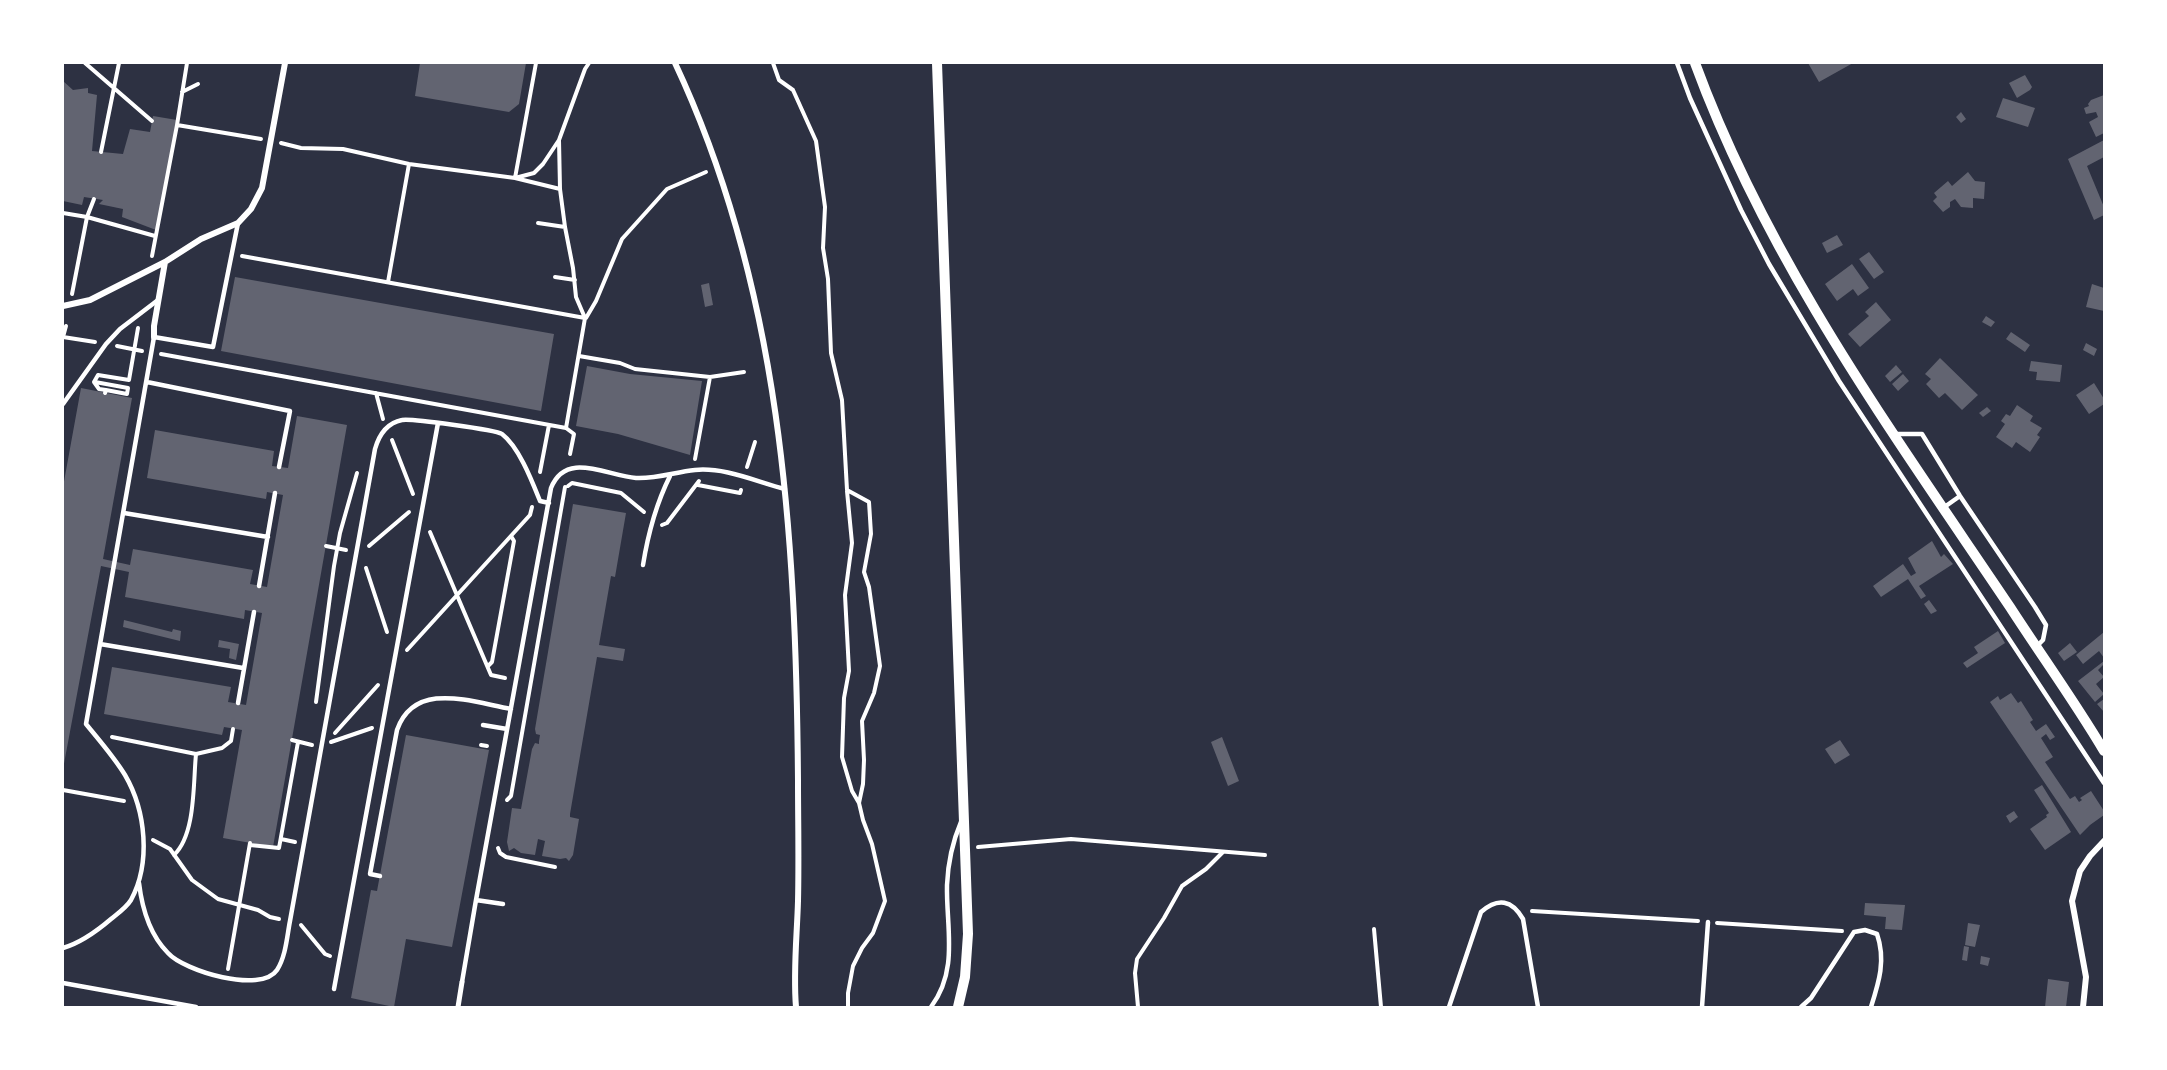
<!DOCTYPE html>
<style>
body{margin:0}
#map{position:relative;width:2167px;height:1070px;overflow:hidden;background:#2d3142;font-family:Jost,sans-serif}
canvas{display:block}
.frame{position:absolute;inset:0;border:64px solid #fff;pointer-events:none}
</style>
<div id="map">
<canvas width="2167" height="1070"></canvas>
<div class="frame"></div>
</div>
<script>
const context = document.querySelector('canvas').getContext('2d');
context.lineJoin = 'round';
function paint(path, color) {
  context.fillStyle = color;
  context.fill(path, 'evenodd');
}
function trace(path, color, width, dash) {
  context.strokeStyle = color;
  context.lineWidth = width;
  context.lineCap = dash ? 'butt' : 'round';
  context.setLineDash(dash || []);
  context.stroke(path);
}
const building = new Path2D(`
 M420,63h106l-7,41 -10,8 -94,-16z
 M1808,63h45l-34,19z
 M2025,75l7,12 -2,3 -13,8 -8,-15z
 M63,81l10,9 15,-2v5l9,2 -5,56 31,3 7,-25 20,3 3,-16 24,4 -21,110 -34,-13 1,-8 -24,-5 4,-4 -19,-3 -2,8 -19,-4z
 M2104,95v38l-8,4 -7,-15 9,-5 -2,-5 -10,2 -2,-6 5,-2 -1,-2 3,-4z
 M2003,98l32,10 -7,19 -32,-10z
 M1961,112l5,7 -5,4 -5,-6z
 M2104,140v17l-17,9 17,41v8l-10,5 -26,-61z
 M1968,172l7,9 10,1 -1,17 -11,-1v10l-12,-1 -6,-8 -5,3v5l-7,5 -10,-11 4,-4 -3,-4 14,-12 4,5z
 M1837,235l6,10 -16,8 -5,-10z
 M1869,252l15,20 -10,7 -15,-20z
 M1852,264l17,24 -11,8 -5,-7 -16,12 -12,-17z
 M235,277l319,57 -13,77 -320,-60z
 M709,283l4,22 -8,2 -4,-22z
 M2092,284l12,4v23l-18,-4z
 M1876,302l15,18 -31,27 -12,-13 21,-18 -4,-4z
 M1986,316l9,6 -4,5 -9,-5z
 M2011,332l19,13 -5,7 -19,-13z
 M2086,343l11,6 -3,7 -11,-6z
 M1940,358l38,37 -16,15 -17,-17 -6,5 -13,-14 5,-5 -6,-5z
 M2031,361l31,4 -2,17 -24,-2 1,-8 -8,-1z
 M1896,365l6,7 -12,10 -5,-6z
 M587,366l43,8 72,7 -12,74 -72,-21 -42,-8z
 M1903,374l6,7 -11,10 -6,-7z
 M2094,383l10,16v5l-15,10 -13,-19z
 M81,388l51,10 -29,161 27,6 3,-16 120,21 -3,14 17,3 16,-92 -16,-3 -1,7 -119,-21 8,-48 119,21 -2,15 16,2 9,-52 50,9 -74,422 -50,-9 19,-108 -18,-3 -2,8 -118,-21 8,-47 119,20 -3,15 18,3 16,-92 -17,-3 -1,9 -119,-22 4,-25 -28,-6 -38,203v-282z
 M2017,405l16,11 -3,5 12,7 -5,7 3,2 -10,15 -14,-10 -4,6 -16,-11 9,-13 -4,-3 5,-7 4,2z
 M1987,407l4,4 -8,6 -4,-4z
 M573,504l53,9 -11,64 -4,-1 -12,69 26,4 -2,12 -26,-4 -27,157v3l9,2 -6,36 -4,6 -3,-3 -6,1 -18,-3 3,-15 -7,-2 -3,16 -14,-2 -7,-5 -5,3 -2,-9 5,-34 9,1 11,-60 3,-6 4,1v-3l1,-6 -4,-1 -1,-5z
 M1932,541l9,16 3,-3 9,10 -34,22 7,10 -5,3 -13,-20 -27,18 -8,-11 30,-22 8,12 5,-3 -8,-15z
 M1929,600l8,11 -6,3 -7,-10z
 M124,620l48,12 1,-3 8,2 -1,10 -57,-14z
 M1998,631l7,12 -38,25 -4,-5 15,-10 -4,-6z
 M2104,632v26l-5,-7 -16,13 -7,-9z
 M219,640l20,4 -3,16 -7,-2 1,-9 -12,-2z
 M2070,643l7,9 -13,9 -6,-8z
 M2104,661v3l-6,6 6,7 -8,7 8,10 -9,8 -17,-21z
 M2011,693l7,10 3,-2 12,19 -3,2 6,9 10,-7 9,13 -5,3 -4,-6 -5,4 12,19 -8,5 25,37 5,-3 4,6 3,-2 -2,-2 11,-7 13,20v4l-14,10 -10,10 -90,-133 8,-6 2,4z
 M2104,699v13l-7,-8z
 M406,735l83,15 -37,197 -46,-8 -12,68 -43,-9 20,-108 6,1z
 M1222,737l17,44 -11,5 -17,-44z
 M1840,740l10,15 -15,9 -10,-15z
 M2042,785l29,47 -26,18 -15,-21 17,-12 -1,-2 3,-2 -15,-23z
 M2014,811l4,6 -8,6 -4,-7z
 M1865,903l40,2 -3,25 -17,-1 1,-12 -22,-2z
 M1968,923l12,2 -5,22 -10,-2z
 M1964,946l5,1 -2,14 -5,-1z
 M1981,956l9,2 -2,8 -8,-2z
 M2048,979l21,3 -3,25h-21z`);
const path = new Path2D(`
 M85,63l67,58
 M187,63l-10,62 84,14
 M536,63l-21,115 45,11
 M773,63l6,17 14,10 23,51 9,66 -2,41 5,31 3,74 11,47 5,90 22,12 2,32 -7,38 5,15 11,79 -6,27 -12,28 2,39 -1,24 -4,19 4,17 9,24 13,57 -12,32 -11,15 -9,18 -5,27v14
 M182,92l16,-8
 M281,143l20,5 42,1 66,15 106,14 19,-5 9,-9 16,-24
 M101,152l18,-89
 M63,213l24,4 68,19
 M538,223l27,4
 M152,256l25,-131
 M555,277l20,3
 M388,282l21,-118
 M72,294l15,-77 7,-18
 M585,318l-9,-21 -3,-29 -8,-41 -5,-38 -1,-49 26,-71 4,-6
 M586,318l10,-17 26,-62 45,-50 39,-17
 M63,337l32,5
 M63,337l3,-11
 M117,346l25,5
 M161,354l405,74 19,-110 -343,-62
 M579,356l41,7 15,6 75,8 34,-5
 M95,382l33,6 -1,6 -21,-4 -1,3
 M106,390l-7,-1 -5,-7 4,-7 31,5 9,-52
 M376,393l7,26
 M566,428l8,6 -4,20
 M392,440l21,54
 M695,459l15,-82
 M747,467l8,-25
 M540,472l9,-47
 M698,485l42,8 1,-3
 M568,486l4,-3 49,10 23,19
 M847,491l5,52 -7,52 4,76 -5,27 -2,59 10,34 7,12
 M662,525l5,-2 32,-42
 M430,532l61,143 14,3
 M326,546l20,4
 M369,546l40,-34
 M366,568l21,64
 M407,650l123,-135 2,-8
 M488,666l4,-4 22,-121 -3,-5
 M316,702l18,-136 6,-33 17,-60
 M335,733l43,-48
 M112,737l84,17c-3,29 0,80 -22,101
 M292,740l20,5
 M331,742l41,-14
 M481,745l6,1
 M196,754l26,-6 9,-7 2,-12
 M63,790l61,11
 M507,800l4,-4 54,-309
 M281,839l14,3
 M153,840l17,9 22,31 26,19 40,11 12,7 9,2
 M250,845l29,3 19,-106
 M978,847l93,-8 194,16
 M498,848l2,5 6,4 49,10
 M1532,911l166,10
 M1717,923l125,8
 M301,925l24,29 5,2
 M1374,929l7,78
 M228,969l22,-126
 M1138,1007l-3,-34 2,-14 27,-41 18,-32 24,-17 17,-17`);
const service = new Path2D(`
 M1677,63l13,35 51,112 28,54 70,117 265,402
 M147,382l143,29 -11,56
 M63,404l43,-60 14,-15 38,-29
 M1896,434h26l38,62 75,111 11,18 -3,15 -7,7
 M1943,508l17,-12
 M124,513l144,24
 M643,565c5,-31 13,-61 27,-89
 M259,586l16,-93
 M100,644l143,24
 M238,703l16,-91
 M483,725l24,4
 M380,876l-10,-2 27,-144c18,-50 74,-28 114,-21
 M139,883c3,25 10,51 29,70 16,18 93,41 109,17 9,-14 10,-34 13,-49l85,-472c4,-14 12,-26 27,-29 8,-2 94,10 100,14 17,13 30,47 38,67l9,2
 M503,904l-27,-4 75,-412c15,-38 56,-12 85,-10 21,1 39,-6 59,-8 30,-3 62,12 90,19
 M63,948c17,-5 34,-17 48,-29 6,-5 15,-11 20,-19 20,-37 15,-89 -6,-125 -11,-18 -26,-35 -39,-51l68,-387 59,10 25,-124
 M462,982l14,-82
 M63,983l133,24
 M334,989l104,-566
 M931,1007c28,-37 15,-80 16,-122 1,-23 5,-42 14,-63
 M1449,1007l32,-95c17,-15 31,-12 42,7l15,88
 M1702,1007l6,-85
 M1801,1007l10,-9 43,-66 11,-2 12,4c9,26 2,48 -6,73`);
const pedestrian = new Path2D(`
 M458,1007l4,-25`);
const minor = new Path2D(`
 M675,63c106,226 121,471 123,717 0,40 1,81 0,121 -1,35 -5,71 -2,106
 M63,306l27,-6 75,-38 36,-23 37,-16 13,-14 11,-21 23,-125
 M154,337v-11l11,-64
 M2083,1007l3,-30 -14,-76 8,-30 10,-15 14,-15`);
const tertiary = new Path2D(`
 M937,63l31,871 -3,43 -7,30
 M1695,63c73,199 198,370 315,544 31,48 65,95 94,144`);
paint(building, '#626471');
trace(path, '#fff', 4);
trace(service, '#fff', 4.5);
trace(pedestrian, '#fff', 5);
trace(minor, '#fff', 6);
trace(tertiary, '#fff', 10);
</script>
